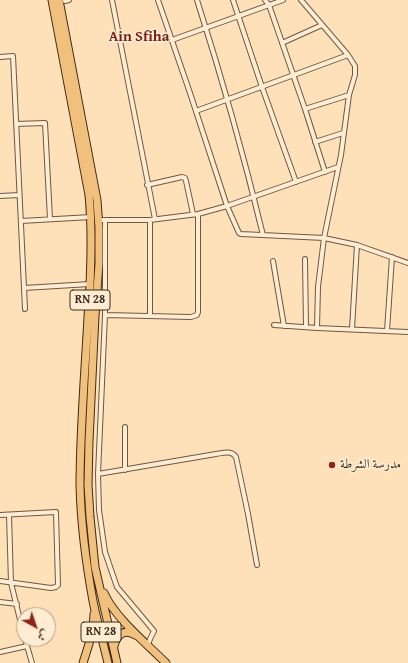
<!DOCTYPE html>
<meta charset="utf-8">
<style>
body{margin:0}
#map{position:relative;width:408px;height:663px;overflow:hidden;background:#ffe1b9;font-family:"Gentium Book Plus",Amiri,serif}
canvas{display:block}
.north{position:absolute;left:16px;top:607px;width:40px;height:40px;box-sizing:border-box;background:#ffecd2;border:1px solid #b19f88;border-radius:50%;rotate:140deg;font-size:11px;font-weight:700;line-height:16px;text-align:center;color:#3c2b1a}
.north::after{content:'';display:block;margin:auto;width:14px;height:18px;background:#8f2418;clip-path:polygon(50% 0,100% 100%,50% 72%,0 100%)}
</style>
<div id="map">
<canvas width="408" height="663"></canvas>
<div class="north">ش</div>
</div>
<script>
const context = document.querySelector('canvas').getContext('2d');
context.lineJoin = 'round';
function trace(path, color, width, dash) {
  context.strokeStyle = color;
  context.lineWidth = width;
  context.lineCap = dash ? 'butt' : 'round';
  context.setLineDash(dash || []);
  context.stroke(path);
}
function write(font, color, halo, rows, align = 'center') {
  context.font = font + ' "Gentium Book Plus",Amiri,serif';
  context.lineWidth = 3;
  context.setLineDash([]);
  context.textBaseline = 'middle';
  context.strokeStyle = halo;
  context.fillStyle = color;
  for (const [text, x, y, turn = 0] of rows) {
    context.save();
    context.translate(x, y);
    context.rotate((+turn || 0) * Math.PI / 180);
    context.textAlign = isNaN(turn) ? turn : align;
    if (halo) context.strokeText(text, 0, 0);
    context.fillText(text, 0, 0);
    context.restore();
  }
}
const minor = new Path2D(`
 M112,0l43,219
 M158,0l32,93 37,113 12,27 2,1 83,4 33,7 51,18
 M197,0c25,78 47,156 66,235
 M233,0l29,87 34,95
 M265,0l4,5 36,104 20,63
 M301,0l47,55 7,11v9l-6,20 -8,60 -17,83 -6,49 -1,41 91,4
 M65,1l4,-1
 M172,40l111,-40
 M282,43l40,-18
 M0,57l13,-1 12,253
 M305,109l44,-14
 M196,111l152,-56
 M16,124l29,-1 5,96
 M315,142l28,-9
 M147,185l35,-8 3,1 1,3 7,33
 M0,196l19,-1
 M102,220h48l48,-6 29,-8 111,-39
 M105,220v95l-7,159 1,36 6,42 12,35 37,44 -4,8 -2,6
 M21,221l70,-4
 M305,259l1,68
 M273,261l11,65
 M24,288l66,-4
 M105,315l86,2 6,-2 1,-3v-98
 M150,316v-96
 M274,325l43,3
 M352,329l5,-84
 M387,331l5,-74
 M125,470v-43
 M98,474l118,-20c7,-1 15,-4 20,3l12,57 9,51
 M0,515l56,-3 2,73 -2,2 -5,1 -51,-7
 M9,515l2,68 13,53
 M0,602l17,2
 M25,639l7,24
 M0,652l27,-6`);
const trunk = new Path2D(`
 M52,0l37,195c4,41 2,81 -1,122 -3,56 -8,113 -8,169 1,39 6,77 13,115 4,21 10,41 15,62
 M59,0l38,200 2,28v36l-4,52 -6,125 -1,44 2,32 5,50 22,96
 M104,593c11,25 43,51 62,70
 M114,646c3,-11 10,-18 21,-11
 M83,663c5,-16 11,-32 11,-49`);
const markers = [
 [332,465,4,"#8f2418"]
];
const shields = [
 [90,300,40],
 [101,632,40]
];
const shieldNames = [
 ["RN 28",90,300],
 ["RN 28",101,632]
];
const poiNames = [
 ["مدرسة الشرطة",340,465]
];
const quarterNames = [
 ["Ain Sfiha",139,37]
];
trace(minor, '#6d5842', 6);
trace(trunk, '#3c2b1a', 9);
trace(minor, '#ffecd2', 4);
trace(trunk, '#f0c07c', 7);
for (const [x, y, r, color] of markers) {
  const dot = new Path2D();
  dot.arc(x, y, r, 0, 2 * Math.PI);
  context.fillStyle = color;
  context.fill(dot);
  trace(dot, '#ffecd2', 1.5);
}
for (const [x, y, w] of shields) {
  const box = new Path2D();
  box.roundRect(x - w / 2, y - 10, w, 20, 3);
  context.fillStyle = '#ffecd2';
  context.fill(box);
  trace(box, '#3c2b1a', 1);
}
write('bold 12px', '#3c2b1a', null, shieldNames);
write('13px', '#3c2b1a', '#ffecd2', poiNames, 'left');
write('bold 15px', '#7a1f14', '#ffecd2', quarterNames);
</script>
